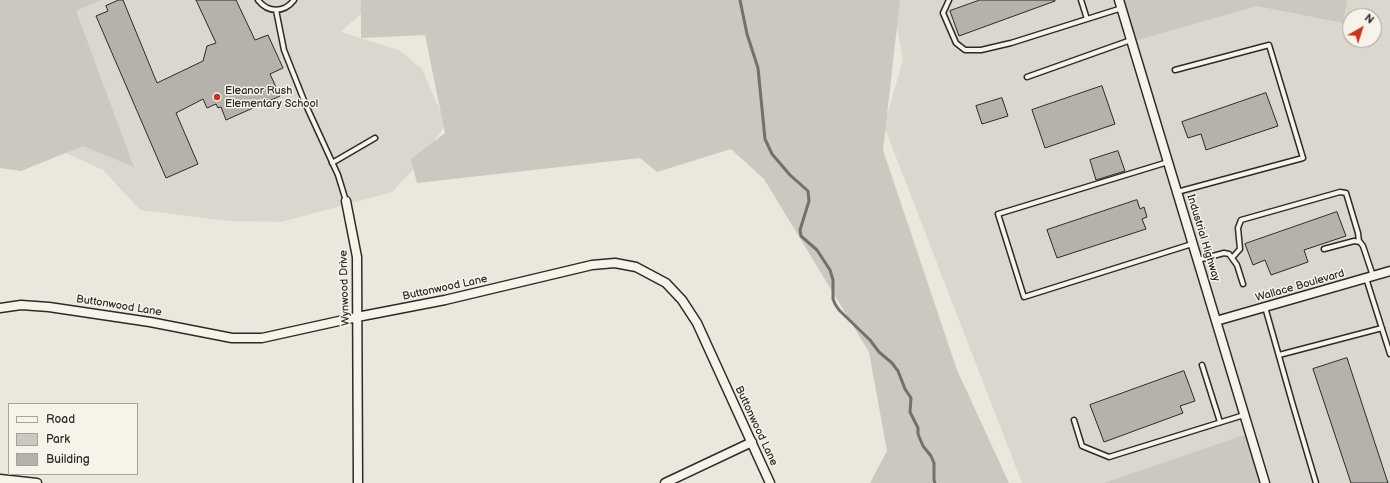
<!DOCTYPE html>
<style>
body{margin:0}
#map{position:relative;width:1390px;height:483px;overflow:hidden;background:#ebe7dd;font-family:"Balsamiq Sans",sans-serif}
canvas{display:block}
.legend{position:absolute;left:8px;top:403px;width:130px;height:72px;box-sizing:border-box;background:#f7f3e8;border:1px solid #a5a39c;margin:0;padding:5px 7px;list-style:none;font-size:12px;color:#2b2b2b}
.legend li{display:flex;align-items:center;gap:8px;height:20px}
.legend b{width:20px;border:1px solid #a5a39c}
.north{position:absolute;left:1342px;top:8px;width:40px;height:40px;box-sizing:border-box;background:#f7f3e8;border:1px solid #a5a39c;border-radius:50%;rotate:39deg;font-size:11px;font-weight:700;line-height:16px;text-align:center;color:#2b2b2b}
.north::after{content:'';display:block;margin:auto;width:14px;height:18px;background:#c8321e;clip-path:polygon(50% 0,100% 100%,50% 72%,0 100%)}
</style>
<div id="map">
<canvas width="1390" height="483"></canvas>
<ul class="legend">
<li><b style="height:5px;background:#f7f3e8"></b>Road</li>
<li><b style="height:11px;background:#cbc8bf"></b>Park</li>
<li><b style="height:11px;background:#b5b2ab"></b>Building</li>
</ul>
<div class="north">N</div>
</div>
<script>
const context = document.querySelector('canvas').getContext('2d');
context.lineJoin = 'round';
function paint(path, color) {
  context.fillStyle = color;
  context.fill(path, 'evenodd');
}
function trace(path, color, width, dash) {
  context.strokeStyle = color;
  context.lineWidth = width;
  context.lineCap = dash ? 'butt' : 'round';
  context.setLineDash(dash || []);
  context.stroke(path);
}
function write(font, color, halo, rows, align = 'center') {
  context.font = font + ' "Balsamiq Sans",sans-serif';
  context.lineWidth = 3;
  context.setLineDash([]);
  context.textBaseline = 'middle';
  context.strokeStyle = halo;
  context.fillStyle = color;
  for (const [text, x, y, turn = 0] of rows) {
    context.save();
    context.translate(x, y);
    context.rotate((+turn || 0) * Math.PI / 180);
    context.textAlign = isNaN(turn) ? turn : align;
    if (halo) context.strokeText(text, 0, 0);
    context.fillText(text, 0, 0);
    context.restore();
  }
}
const built = new Path2D(`
 M0,0h366l1,8 -26,24 58,18 23,19 24,55 -26,38 -28,30 -111,30 -53,-1 -88,-11 -37,-40 -60,-27z
 M892,0h498v483h-368l-138,-357 19,-66zM1350,16h24v24h-24z`);
const green = new Path2D(`
 M0,0h100l-24,11 58,156 -51,-21 -62,25 -21,-3z
 M361,0h539l-17,150 74,220 52,113h-139l17,-32 -18,-99 -105,-173 -33,-30 -74,23 -17,-14 -223,25 -6,-24 34,-26 -20,-98 -64,3z
 M1114,0h233l-4,23 -86,-17 -130,37z
 M1247,434l14,49h-157z`);
const stream = new Path2D(`
 M740,0l7,34 11,34 7,71 7,15 18,21 18,16 1,10 -9,29 1,6 16,14 13,20 3,10v19l2,5 4,6 31,30 9,12 13,11 6,8 7,18 6,9 -1,14 8,16v6l5,12 8,10 3,7v17l1,3`);
const building = new Path2D(`
 M119,0h4l34,83 46,-22 4,-15 9,-3 -20,-43h40l19,40 13,-5 15,33 -13,6 10,22 -54,24 -5,-13 -3,1 -2,-4 -9,4 -4,-9 -27,14 22,51 -32,14 -70,-162 12,-5 -2,-5z
 M980,0h75v1l-96,35 -9,-25z
 M1102,86l13,38 -70,24 -13,-38z
 M1266,93l12,33 -72,24 -5,-16 -13,4 -6,-16z
 M1002,98l6,18 -26,8 -6,-18z
 M1118,151l7,20 -29,9 -6,-20z
 M1137,200l3,9 4,-2 3,10 -5,2 4,10 -89,29 -10,-28z
 M1337,212l9,24 -42,14 4,12 -37,13 -6,-15 -12,5 -8,-21z
 M1347,358l41,125h-37l-38,-114z
 M1184,371l11,30 -15,5 3,7 -79,29 -14,-37z`);
const lane = new Path2D(`
 M258,0c10,13 26,13 36,0
 M949,0l-6,13 13,30 9,7h16l30,-7 111,-35
 M1081,0l6,19
 M276,10l8,40 21,53 33,72 8,26
 M1175,70l94,-25 34,113 -126,34
 M1027,77l104,-37
 M1168,162l-170,52 26,83 168,-53
 M332,163l43,-25
 M1324,249l30,-8 6,1 3,4 10,30
 M1232,258l8,-9 -2,-21 3,-8 99,-28 6,1 12,40 1,9
 M1198,260l26,-7 5,1 8,11 6,19
 M1366,278l24,76
 M1265,307l27,95 24,81
 M1279,355l103,-27
 M1202,365l18,57
 M1074,420l8,26 27,11 135,-42`);
const street = new Path2D(`
 M1119,0l146,483
 M346,201l11,56 1,226
 M0,308l21,-3 28,2 101,15 82,16h30l95,-21 88,-17 147,-35 23,-2 21,4 30,16 16,17 15,23 73,160
 M1216,321l174,-50
 M0,479l37,4
 M665,483l87,-41`);
const markers = [
 [217,97,4,"#c8321e"]
];
const poiNames = [
 ["Eleanor Rush",225,91],
 ["Elementary School",225,104]
];
const streetNames = [
 ["Industrial Highway",1203,238,73],
 ["Wallace Boulevard",1300,286,-16],
 ["Wynwood Drive",345,288,-92],
 ["Buttonwood Lane",445,288,-12],
 ["Buttonwood Lane",119,306,9],
 ["Buttonwood Lane",756,426,65]
];
paint(built, '#dbd7ce');
paint(green, '#cbc8bf');
trace(stream, '#72716c', 3);
paint(building, '#b5b2ab');
trace(building, '#2b2b2b', 1);
trace(lane, '#2b2b2b', 7);
trace(street, '#2b2b2b', 11);
trace(lane, '#f7f3e8', 4);
trace(street, '#f7f3e8', 8);
for (const [x, y, r, color] of markers) {
  const dot = new Path2D();
  dot.arc(x, y, r, 0, 2 * Math.PI);
  context.fillStyle = color;
  context.fill(dot);
  trace(dot, '#f7f3e8', 1.5);
}
write('11px', '#2b2b2b', '#f7f3e8', poiNames, 'left');
write('11px', '#2b2b2b', '#f7f3e8', streetNames);
</script>
